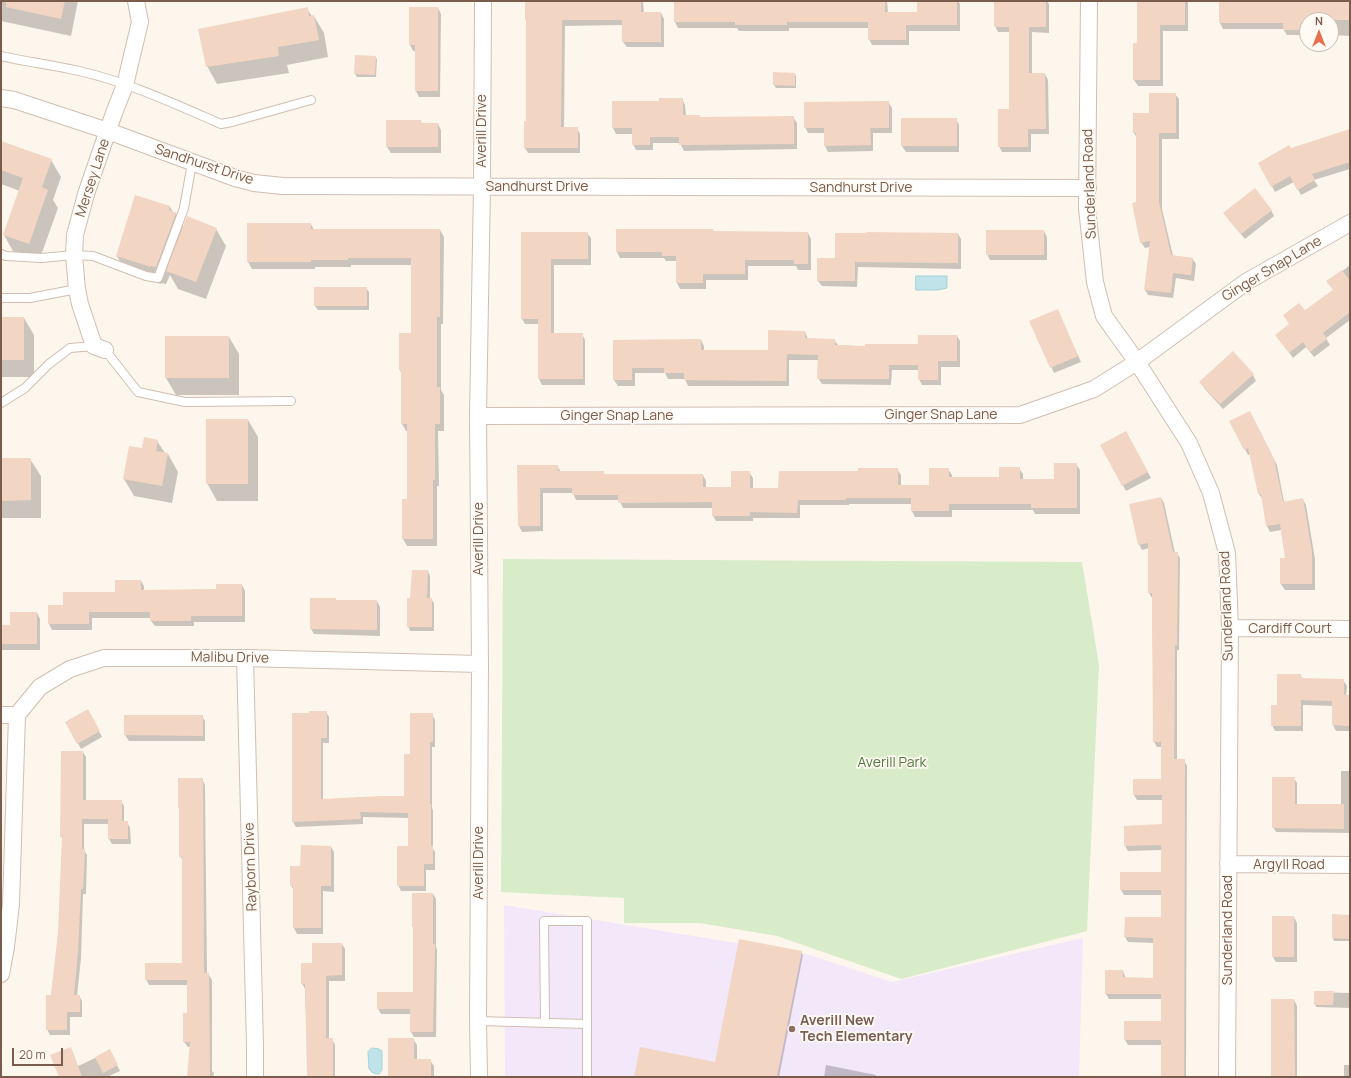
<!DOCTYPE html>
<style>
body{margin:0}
#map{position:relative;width:1351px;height:1078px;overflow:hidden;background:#fdf6ec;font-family:Manrope,sans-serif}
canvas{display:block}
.frame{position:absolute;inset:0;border:2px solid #7a5c4d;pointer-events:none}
.north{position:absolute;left:1299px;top:12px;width:40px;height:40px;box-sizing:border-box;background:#fffaf3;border:1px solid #cabbb1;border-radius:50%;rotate:0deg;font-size:11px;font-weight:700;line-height:16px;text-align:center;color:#7a5c4d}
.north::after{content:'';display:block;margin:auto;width:14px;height:18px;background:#e76f51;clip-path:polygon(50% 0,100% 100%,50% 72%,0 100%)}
.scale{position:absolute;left:12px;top:1048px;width:51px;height:18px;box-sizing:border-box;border:2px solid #7a5c4d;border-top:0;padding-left:5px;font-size:12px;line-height:14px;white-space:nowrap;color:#7a5c4d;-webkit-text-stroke:3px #fffaf3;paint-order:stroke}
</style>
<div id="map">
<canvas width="1351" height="1078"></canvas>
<div class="frame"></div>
<div class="north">N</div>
<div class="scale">20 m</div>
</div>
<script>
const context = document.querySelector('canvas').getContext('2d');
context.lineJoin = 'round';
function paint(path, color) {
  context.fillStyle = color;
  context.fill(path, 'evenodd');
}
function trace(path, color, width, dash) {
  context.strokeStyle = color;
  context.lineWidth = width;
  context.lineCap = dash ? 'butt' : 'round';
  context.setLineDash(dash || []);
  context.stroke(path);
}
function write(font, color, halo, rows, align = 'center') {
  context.font = font + ' Manrope,sans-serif';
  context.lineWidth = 3.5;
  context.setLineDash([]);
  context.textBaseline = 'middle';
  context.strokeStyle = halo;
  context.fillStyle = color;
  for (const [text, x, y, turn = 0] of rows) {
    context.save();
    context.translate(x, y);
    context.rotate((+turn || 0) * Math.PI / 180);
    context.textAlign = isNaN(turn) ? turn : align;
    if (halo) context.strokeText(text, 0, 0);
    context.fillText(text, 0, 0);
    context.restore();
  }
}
const education = new Path2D(`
 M504,905l306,50 82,27 191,-44 -4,139h-574z`);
const green = new Path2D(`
 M503,559l579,3 17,103 -12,266 -186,48 -124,-43 -77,-13h-76v-25l-123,-6z`);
const water = new Path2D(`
 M916,276h31v12l-9,2h-22z
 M372,1048l7,1 3,2v19l-3,4 -6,-1 -4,-4 -1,-17z`);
const shadow = new Path2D(`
 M1,1h77l-7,35 -70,-15z
 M526,1h117l1,12h17l3,6v28h-37l-4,-5v-17l-58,1 -1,102h13l3,6v19h-52l-3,-5 2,-26v-99l-1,-3z
 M675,1h212l1,12h30v-12h40l2,3v27h-51v14h-37l-3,-6v-11h-80v3h-50l-2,-3h-59l-3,-6z
 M995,1h52l2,3v29l-17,-1v42h13l3,6 1,54h-18v18h-29l-3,-6 11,-36v-78h-12l-3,-6z
 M1138,1h49l1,1v29h-25v55h-25l-4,-6 4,-36z
 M1220,1h130v35l-19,-1v-15h-24v15h-20l-4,-6h-60l-3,-6z
 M410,8h28l3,6 -1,83h-21l-3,-6v-40h-3l-3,-6z
 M307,9l5,7h2l10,17 4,24 -41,8 2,8 -72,11 -10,-18z
 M375,57l2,2 -1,18h-19l-2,-3z
 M774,73l21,1 1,2v12h-20l-2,-3z
 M1175,94l4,5v40h-17v70l11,47 19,2 4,6 -2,17 -18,-3 -3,20 -25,-3 -3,-5 5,-43 -5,1 -4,-6 -4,-39v-65l-3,-5 16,-19z
 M682,99l3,6 1,11 14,2 93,-1 4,6v26l-113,2 -4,-8h-27v7h-17l-3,-6v-10h-17l-3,-6v-26h47z
 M888,102l4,6v25h-19v18l-45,1 -3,-6v-13h-17l-3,-6z
 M956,119l3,6v27h-53l-4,-6z
 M387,121h34l1,3h16l3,6v23h-50l-4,-6z
 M1350,130v39l-36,11 4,6 -17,9 -7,-13 -19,10 -16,-29 32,-14z
 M1,142l50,18 10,17 -8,23 5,8 -19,53 -25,-8 -10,-18 16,-44 -19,-7z
 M136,196l34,11 3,5 3,1 8,14 32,2 10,17 -20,53 -28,-10 -8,-14 -4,9 -5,-1v1l-34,-10 -10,-18z
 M1271,210l3,6 -29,23 -17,-20z
 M311,224l3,6h126l4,7 -1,87h-2v66l3,5v36h-6l1,55h-2v60h-30l-4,-7v-39h5v-69h-2l-4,-7v-50l-2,-4 12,-36v-69h-61v2h-36v2h-63l-4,-7z
 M617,230h96l1,2 94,1 3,6v31h-13l-2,-4h-48v14h-42v9h-26l-3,-6v-22h-11l-2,-3h-44l-3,-6z
 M1044,231l3,6v23h-57l-3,-6z
 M522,233h65l4,5v27h-37v69h28l3,6v45h-43l-3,-6v-55h-14l-3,-5z
 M958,234l3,5v30l-103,-2 -1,20 -35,-1 -4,-5 18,-22z
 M1350,265v55l-24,18 4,7 -16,12 -8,-10 -13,11 -17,-23 14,-10 -6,-9 21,-5 28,-21 -5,-8z
 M366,288l3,4v18h-51l-3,-4z
 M1060,316l21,46 -27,11 -23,-52z
 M1,318h23l10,17v42h-33z
 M805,332l3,7 26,1 4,5 28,2 53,-2 38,-9 3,5v26h-19v18h-19l-3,-6v-9h-27l-1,15 -69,-1 -4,-6 1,-18h-30v26h-101l-3,-7h-17l-3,-6h-30v13h-17l-4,-6v-39l87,-1 3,6v5h65z
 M229,337l10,17v41h-63l-10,-17z
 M1253,375l3,6 -33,28 -19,-21 -3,-6z
 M1253,418l24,47 7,37 19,-2 3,5 9,54v31h-30l-4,-6v-25h5l-5,-29 -11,2 -3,-6 -4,-26 -4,-6 -8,-40 -3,1 -3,-6z
 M248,420l10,17v64h-41l-10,-18z
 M1126,432l25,46 -25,13 -25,-46z
 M157,441l8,12 3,1 10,18 -6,31 -38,-7 -10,-17 18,-30z
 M1,459h29l11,17v42h-40z
 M1076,464l4,6v44h-45l-2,-4h-81v7h-37l-3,-6v-7h-63v1h-49v13h-47v3h-37l-3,-5v-8h-90l-4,-8h-43l-3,-7h-30v38l-21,1 -3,-6 -1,-60h39l4,6h42l1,3h99l3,6v7h26l17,-16 4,6v11h26l80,-17 38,-3 4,6v11h29l18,-17 4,6v3h48l19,-10 4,6v6h32z
 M1161,498l3,5 11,50h2l3,5 -1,92h-2v110h7l3,6 -1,311h-25l1,-32h-34l-3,-5 37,-18v-23h-53l-3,-5 17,-23 3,8h28v-36l-26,-1 -3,-5 37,-19v-23h-38l-3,-5v-17h41v-23l-34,1 -3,-5 38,-21v-25h-26l-3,-5v-15h28v-33h-5l-3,-5 -2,-144 -3,-5v-45l-7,2 -3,-6z
 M428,571l2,5v23h1l3,4v28h-24l-2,-5 3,-27z
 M141,581l3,5v5l73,-1 25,-5 3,6v31h-51v4h-39l-4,-5v-3h-59v12h-40l-3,-6 15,-18 52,-13z
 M336,599l1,2h40l3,6v29l-66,-2 -3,-5z
 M37,613l3,6v31h-39v-24h10z
 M1300,675l3,4 40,1 4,6 -1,10h4v35h-14l-3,-6v-19l-30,-1v26h-28l-3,-6 6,-19z
 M88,710l14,27 -21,12 -14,-27z
 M326,712l3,5v26h-6v57l81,-3 7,-42 21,-41 3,6v27h-3v61l1,2v39l2,3v18h-9v21h-25l-3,-6 11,-38v-29l-46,-1v7l-67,3 -3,-5z
 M202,716l3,5v20h-76l-4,-6z
 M83,752l3,5v44h35l3,5v16h3l3,6 1,16h-19l-3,-5v-15h-25v26l3,5 -1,39h-3l-2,64 -4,38h2l3,5v16h-12v18h-20l-3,-6 12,-97 4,-92 -2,-4z
 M1341,771h9v62l-74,-1 -3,-5 21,-49 3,5v22h44z
 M202,779l3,6 2,189h1l4,6v91l2,2 -1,4h-25l2,-30h-2l-4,-5 4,-28v-29h-39l-3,-6 37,-15v-103l-3,-5v-45l-1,-3z
 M331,847l3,5v40l-11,-1v43h-26l-3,-6v-37l-3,-6 10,-18z
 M433,894l3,5v48l1,3 -1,87h-22l-3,-5v-18h-30l-3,-5 36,-16v-63l-1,-3z
 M1333,915l17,1v25h-16l-1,-3z
 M1294,917l3,6v39h-21l-3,-5z
 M342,944l3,5v32h-16v58h3l3,6v32h-27l-3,-88 -3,-6 11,-19z
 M801,952l2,3 -24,122h-144l81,-14z
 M1315,992l35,1v15l-34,-1 -1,-3z
 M1294,1000l3,6v71h-25z
 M413,1039l4,6v15h13l4,6v11h-46z
 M110,1051l10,20 -13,6h-47l13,-24 5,13z
 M826,1065l50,10 1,2h-53z
 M1344,1065h6v12h-6z`);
const building = new Path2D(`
 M6,1h59l-4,18 -55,-12z
 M525,1h116v11h20v30h-39v-22h-60l-1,107h17v21h-54v-27h2v-101h-1z
 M674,1h211v11h32v-11h40v24h-51v15h-38v-18h-81v3h-52v-3h-61z
 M994,1h52v26h-17v46h16l1,56h-18v18h-30v-38h11v-82h-15z
 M1137,1h48v24h-25v55h-27v-37h4z
 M1219,1h131v19h-43v10h-24v-7h-64z
 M308,7l1,9 5,-1 5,25 -41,7 1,9 -73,11 -8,-38z
 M409,7h29v84h-23v-46h-6z
 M355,55l21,1 -1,19 -21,-1z
 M773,72l22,1v13l-22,-1z
 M1149,93h27v40h-17v69l12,53 22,3 -2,17 -18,-2 -2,20 -27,-3 6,-49 -10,2 -8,-40 4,-1v-69h-3v-20h16z
 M659,98h24v17h17v2l94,-1v28l-115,1v-8h-29v8h-18v-17h-20v-27h47z
 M889,101v27h-19l1,17 -47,1v-18h-20v-26z
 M901,118h56v28h-56z
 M386,120h35v3h17v24h-52z
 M1350,129v33l-38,12 3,6 -18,10 -7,-14 -19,11 -13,-24 31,-18 2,3z
 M1,141l51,18 -10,28 6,3 -19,54 -26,-9 20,-57 -22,-8z
 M1255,188l17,22 -31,24 -18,-21z
 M135,195l35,11 -1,4 7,3 -20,54 -5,-1v1l-35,-11z
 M187,216l30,12 -21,54 -30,-11z
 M247,223h64v6h129v88h-3v70h3v37h-5v56h-2v59h-31v-40h5v-75h-6v-54h-2v-37h12v-75h-63v2h-37v2h-64z
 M616,229h97v2l95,1v32h-14v-4h-49v14h-42v9h-27v-27h-14v-4h-46z
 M986,230h58v25h-58z
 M521,232h67v27h-37v74h32v46h-45v-60h-17z
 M866,232l92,1v30l-103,-1v19h-38v-23h18v-25h31z
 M1342,270l8,11v31l-27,21 4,6 -17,13 -7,-10 -14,11 -14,-18 14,-11 -6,-9 16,-12 6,7 28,-20 -7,-9z
 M314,287h53v19h-53z
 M1058,309l20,47 -28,12 -21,-47z
 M1,317h23v43h-23z
 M768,330l37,1v7l30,1v6l30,1v-2h53v-9h39v26h-19v19h-20v-15h-29v14h-72l1,-24 -31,-1 -1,27 -102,-1v-7h-20v-5h-32v12h-19v-40l88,-1v11h67z
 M165,336h64v42h-64z
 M1233,351l21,23 -34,30 -21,-22z
 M1250,411l24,48 9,43 20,-4 9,54v32h-32v-26h5l-5,-34 -14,2 -5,-32h-3l-10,-46 -4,2 -15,-29z
 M206,419h42v65h-42z
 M1126,431l22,41 -26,14 -22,-41z
 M144,437l14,3 -2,11 12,2 -6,33 -39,-7 6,-33 13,2z
 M1,458h30v42l-30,1z
 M1054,463h23v45h-46v-4h-82v7h-38v-13h-65v2h-48l-1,13 -47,-1v4h-38v-14l-94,1v-8h-46v-7h-32v38h-22l-1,-61h41v6h46v3h99v13h28v-16h19v17h28l1,-17h79v-3h40v17h31v-17h20v9h50v-10h21v12h34z
 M1161,497l12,55h5l-1,93h-2l-1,114h11l-1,318h-23v-37h-37v-19h37v-27h-56v-24h18v7l30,1v-40l-29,-1 1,-20h36v-27h-41v-18h41v-27l-37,1v-20l38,-2v-29h-29v-16h28v-37h-8l-1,-149h-4v-50l-10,2 -9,-41z
 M412,570h16l-1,28h5v29h-25v-29h3z
 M115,580h26v10l75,-1v-5h26v32h-51v5h-41v-9h-61v12h-41v-19h15v-13h52z
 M310,598h26v2h41v30l-67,-1z
 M10,612h27v32h-36v-19h9z
 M1277,674h24v4l43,1v16h6v31l-18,-1v-24l-31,-1v26h-30v-21h6z
 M88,709l12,22 -23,13 -12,-22z
 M309,711h18v27h-6v61l60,-3h23v-42h6v-41h23v29h-3v62h1v42h2v18h-9v22h-27v-40h11v-33l-48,-1 1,7 -69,3v-109h17z
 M124,715h79v21l-79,-1z
 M61,751h22v49h39v21h6v18h-20v-20h-26v30h3l-2,40h-2l-3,63 -4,43h6v17h-13v18h-21v-35h5l7,-63 4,-95h-2z
 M1272,777h23v27h49v25l-72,-1z
 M178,778h25l1,195h5l1,104h-23l3,-35h-7v-29h4v-33h-42v-17h37v-106h-3v-49h-1z
 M301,845l30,1v40h-10v42h-28v-42h-3v-20h10z
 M412,893h21v51h2l-2,88h-23v-23h-33v-17h36v-65h-1z
 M1332,914l18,1v24l-18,-1z
 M1272,916h22v41h-22z
 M739,939l63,12 -25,126h-143l6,-30 75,15z
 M312,943h30v32l-16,1v62h7v39h-26l-2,-93h-4v-21h11z
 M1314,991h20l-1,14h-19z
 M1271,999h23l1,78h-24z
 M388,1038h26v21h17v18h-43z
 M71,1047l11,30h-23l-9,-22z
 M110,1049l8,16 -15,8 -8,-16z`);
const service = new Path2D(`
 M1,56c26,6 52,9 78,15 49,11 96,33 142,53l11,-2 79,-22
 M1,254l5,2 35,2 33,-3 19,1 53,20 12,2 26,-70 8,-45
 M1,298h29l47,-9
 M105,350l33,42 47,10 106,-1
 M1,403l24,-15 24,-24 21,-16 24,-2
 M478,1021l109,3v53
 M545,1023l-1,-102h43v103`);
const minor = new Path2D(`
 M1089,1l-2,207 8,74 9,34 33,46 52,81 22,50 16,60 3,75 -3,449
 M1,98l13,2 94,31 127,47 19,5 29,3 805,2
 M105,350l-11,-4 -14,-42 -3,-15 -3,-34 1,-20 11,-41 28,-81 11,-28 15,-63 -4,-21
 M478,416l542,-1 74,-26 43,-27 109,-80 104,-59
 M1230,628l120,1
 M245,658l10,386v33
 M1,715h16l23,-28 30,-18 34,-11h141l235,6
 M1228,864l122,1
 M1,974l5,-27 5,-43 6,-189
 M479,1077l-1,-56 2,-357 -2,-248 4,-230 1,-185`);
const markers = [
 [792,1029,4,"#8d6e63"]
];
const streetNames = [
 ["Averill Drive",482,131,-90],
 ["Sandhurst Drive",204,165,18],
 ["Mersey Lane",93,178,-72],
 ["Sunderland Road",1090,184,-92],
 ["Sandhurst Drive",537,187],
 ["Sandhurst Drive",861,188],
 ["Ginger Snap Lane",1272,269,-31],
 ["Ginger Snap Lane",941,415],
 ["Ginger Snap Lane",617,416],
 ["Averill Drive",479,539,-90],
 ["Sunderland Road",1227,606,-92],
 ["Cardiff Court",1290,629],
 ["Malibu Drive",230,658,1],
 ["Averill Drive",479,863,-90],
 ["Argyll Road",1289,865],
 ["Rayborn Drive",251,867,-92],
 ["Sunderland Road",1228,930,-90]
];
const parkNames = [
 ["Averill Park",892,763]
];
const educationNames = [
 ["Averill New",800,1021],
 ["Tech Elementary",800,1037]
];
paint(education, '#f3e8fa');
paint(green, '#d8ecc9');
paint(water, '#bfe3e8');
trace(water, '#a5d3da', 1);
paint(shadow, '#0003');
paint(building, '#f3d5c3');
trace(service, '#d1beb0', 10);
trace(minor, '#d1beb0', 18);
trace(service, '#fff', 8);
trace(minor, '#fff', 16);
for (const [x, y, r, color] of markers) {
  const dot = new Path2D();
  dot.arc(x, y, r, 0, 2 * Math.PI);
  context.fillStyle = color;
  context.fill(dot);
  trace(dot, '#fffaf3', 1.5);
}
write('14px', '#7a5c4d', '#fffaf3', streetNames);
write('14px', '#537a41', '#fffaf3', parkNames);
write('bold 14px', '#785e54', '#fffaf3', educationNames, 'left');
</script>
